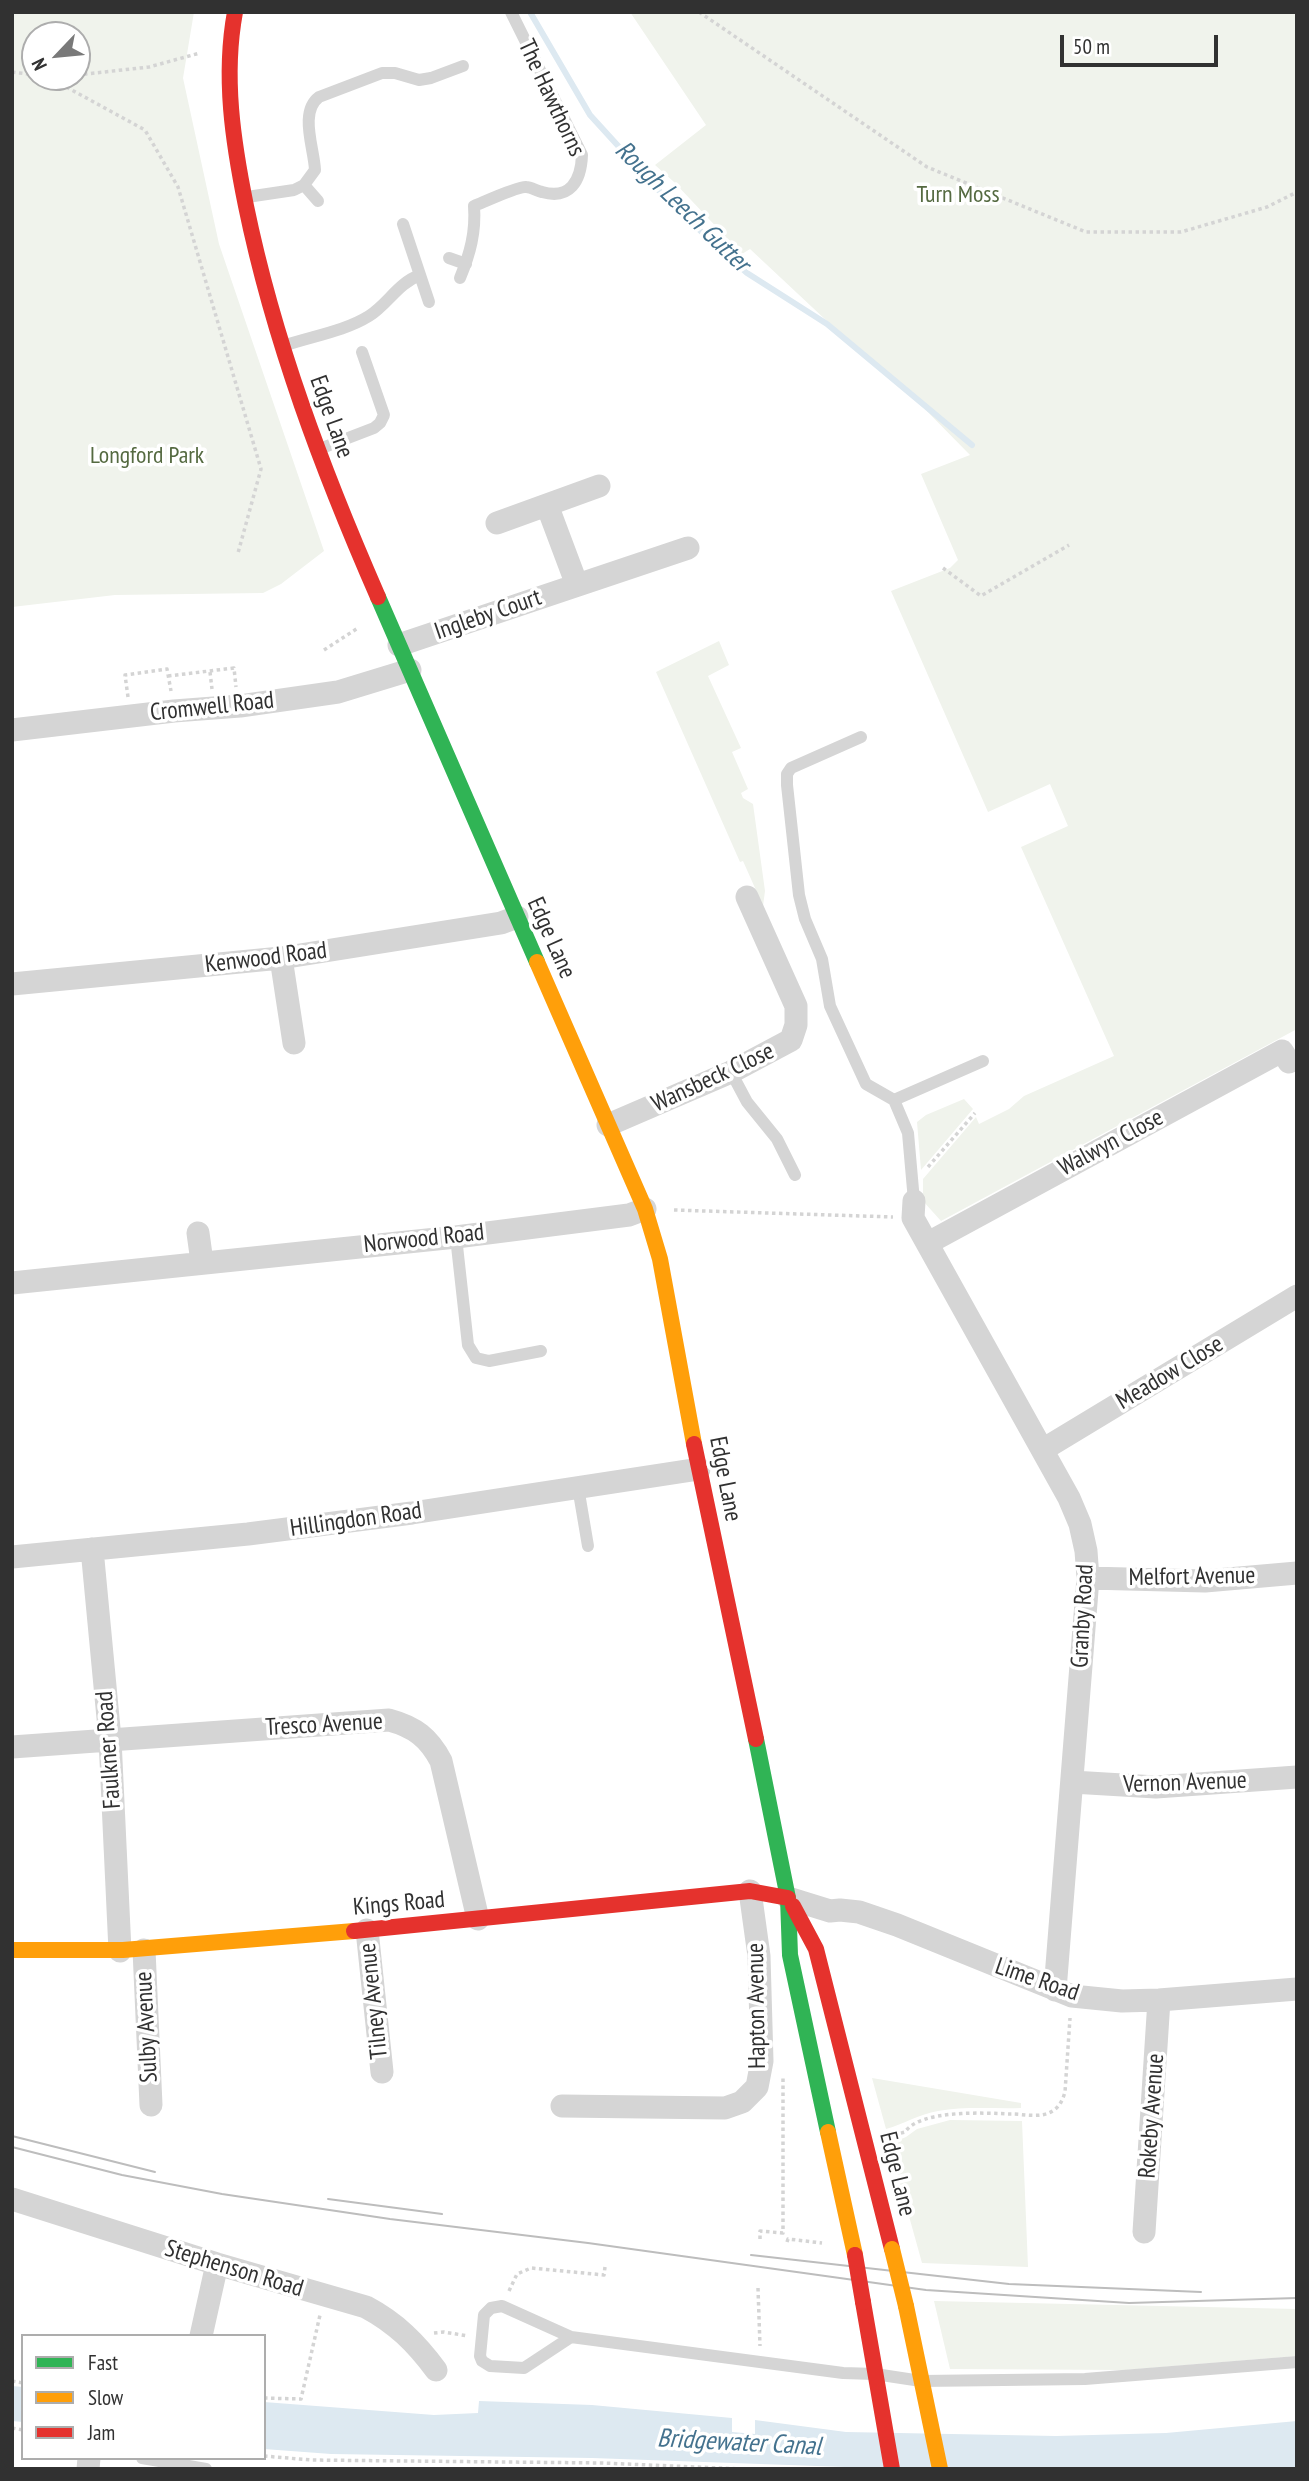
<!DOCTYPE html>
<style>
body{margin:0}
#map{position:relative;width:1309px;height:2481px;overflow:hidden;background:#fff;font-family:"PT Sans Narrow",sans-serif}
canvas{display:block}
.frame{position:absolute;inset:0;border:14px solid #313131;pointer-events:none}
.legend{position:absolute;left:21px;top:2334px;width:245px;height:126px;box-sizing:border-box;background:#fff;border:2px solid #adadad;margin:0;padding:9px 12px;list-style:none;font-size:21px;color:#313131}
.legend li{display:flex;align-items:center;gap:14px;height:35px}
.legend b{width:35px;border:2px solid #adadad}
.north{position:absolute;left:21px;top:21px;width:70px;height:70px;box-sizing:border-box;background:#fff;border:2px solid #adadad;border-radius:50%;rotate:244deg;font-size:19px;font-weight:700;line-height:28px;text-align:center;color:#313131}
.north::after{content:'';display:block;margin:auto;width:24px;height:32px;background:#797979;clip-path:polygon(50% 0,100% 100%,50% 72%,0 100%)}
.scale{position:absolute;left:1060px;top:35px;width:158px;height:32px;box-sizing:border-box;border:4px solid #313131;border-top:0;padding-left:9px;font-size:21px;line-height:24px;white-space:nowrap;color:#313131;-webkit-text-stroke:5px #fff;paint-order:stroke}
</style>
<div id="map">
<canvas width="1309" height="2481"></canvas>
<div class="frame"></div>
<ul class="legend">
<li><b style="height:9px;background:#30b455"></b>Fast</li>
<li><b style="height:9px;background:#ff9f0a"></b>Slow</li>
<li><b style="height:9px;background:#e5322d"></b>Jam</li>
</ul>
<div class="north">N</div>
<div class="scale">50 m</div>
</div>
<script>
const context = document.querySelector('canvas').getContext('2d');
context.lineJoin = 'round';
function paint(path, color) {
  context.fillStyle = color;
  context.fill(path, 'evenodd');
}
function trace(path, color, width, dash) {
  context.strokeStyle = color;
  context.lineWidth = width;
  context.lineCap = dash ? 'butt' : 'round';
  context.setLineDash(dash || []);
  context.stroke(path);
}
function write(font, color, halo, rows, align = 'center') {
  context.font = font + ' "PT Sans Narrow",sans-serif';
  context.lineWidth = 7;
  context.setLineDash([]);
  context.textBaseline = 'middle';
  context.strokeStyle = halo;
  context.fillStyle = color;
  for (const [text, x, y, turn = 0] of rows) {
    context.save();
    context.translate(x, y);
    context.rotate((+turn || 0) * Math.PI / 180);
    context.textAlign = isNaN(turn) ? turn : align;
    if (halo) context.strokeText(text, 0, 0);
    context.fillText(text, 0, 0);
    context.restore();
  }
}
const green = new Path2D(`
 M12,12h182l-11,66 36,166 105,307 -43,33 -18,9 -148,2 -103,12zM35,35h42v42h-42z
 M630,12h667v1017l-356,192 -18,-20v-22l53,-62 3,7 30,-15 15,-13 90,-40 -93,-209 47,-21 -18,-42 -62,28 -97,-221 59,-23 8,-8 -37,-86 49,-19 -60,-61 -50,-42 -110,-103 -8,5 -68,-72 -19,-17 51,-40z
 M719,641l10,24 -21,11 33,72 -9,4 16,37 -7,4 2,5 10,6 12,87 -2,15 -20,-45 -3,1 -84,-190z
 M964,1099l9,10 -52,61 -4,-48 9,-7z
 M872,2078l149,25v5c-27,1 -56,-2 -83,3 -19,3 -34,13 -52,18z
 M950,2120l72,1 6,146 -106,-4 -33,-119 17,-7 11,-8z
 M934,2301l363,8v47l-171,14 -176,-1z`);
const water = new Path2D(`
 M12,2386l11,1v35l-11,-1z
 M479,2401l113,4 140,13v14l23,2v-14l91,12 210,4 110,-3 131,-12v48h-396l-309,-11 -261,-4 -67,-5v-47l170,13 44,-2z`);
const stream = new Path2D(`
 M530,12l60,103 82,90 75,68 80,51 145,121`);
const path = new Path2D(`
 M699,12l228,155 159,65h95l86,-25 30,-15
 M12,72l23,3
 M77,75l72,-8 51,-14
 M48,77l97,53 33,57 83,282 -23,84
 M943,568l38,28 88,-51
 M324,650l34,-22
 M210,672l2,17
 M168,676l66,-8 2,19
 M128,697l-3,-22 42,-6 4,22
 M928,1167l47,-54
 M674,1210l219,7
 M894,2135l11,-3c16,-23 79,-19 106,-18 13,0 31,5 43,-4 6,-4 9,-11 11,-18l5,-74
 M760,2239v-8l23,2v-156
 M787,2242l1,-3 34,4
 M758,2288l2,58
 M509,2291l8,-17 14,-6 73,7 1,-8
 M434,2333l10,-1 24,4
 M12,2381l11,2
 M264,2398l37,1 19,-84
 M12,2428l11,2
 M264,2456l47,4 291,3 141,6`);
const lane = new Path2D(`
 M247,197l47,-7 10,-5
 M318,201l-14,-16 11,-15c-1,-22 -16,-58 4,-73l63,-24h13l24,7 12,-2 32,-12
 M403,224l26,78
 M449,258l17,6
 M460,278c10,-24 16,-46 14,-72 10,-4 44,-20 52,-19 5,0 11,4 16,5 28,8 39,-11 40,-37l-71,-143
 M286,345c27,-9 59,-14 83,-29 19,-12 29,-33 51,-41
 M322,448l52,-20 6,-5 4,-8 -22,-63
 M861,737l-70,31 -4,6v11l12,110 6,24 17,40 8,47 36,78 28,16 14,33 6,68
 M731,1072l16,30 30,37 18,36
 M894,1100l89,-39
 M456,1237l12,108 8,13 13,3 52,-10
 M578,1487l10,59
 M571,2337l-47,31 -34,-2 -8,-5 -2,-5 4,-41 7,-7 11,-2 69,31 272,36 32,1 46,7 164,-2 212,-17
 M142,2458l64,11`);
const street = new Path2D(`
 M547,505l30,80
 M497,523l102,-37
 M399,645l289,-97
 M12,730l162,-19 66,-5 98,-14 72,-22
 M281,958l13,85
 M12,984l269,-26 220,-35 16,-6
 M608,1125l123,-53 60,-32 5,-15v-19l-49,-109
 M914,1201l-1,17 156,280 11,26 6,27 2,27 -33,412
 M198,1233l4,29
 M928,1243l354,-192 7,11
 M12,1283l444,-46 173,-22 16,-6
 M1044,1449l253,-153
 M92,1549l18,190 10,212
 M12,1557l236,-23 164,-21 287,-44
 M1088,1578l117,3 92,-8
 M12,1747l377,-27c26,7 40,18 52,41l37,158
 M1072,1782l84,5 141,-10
 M788,1898l42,13 10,-1 19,2 38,13 175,71 50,5 37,-1 138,-11
 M367,1930l15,142
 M144,1950l7,155
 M562,2106l163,2 17,-6 15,-15 5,-26 -3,-105 -9,-65
 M12,2199l205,65 149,43c30,16 50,36 70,63
 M1144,2232l15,-232
 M201,2336l16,-72
 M88,2469l1,-11`);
const fast = new Path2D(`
 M378,597l159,365
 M756,1739l32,159 2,57 38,177`);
const slow = new Path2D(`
 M537,962l108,247 15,50 34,185
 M12,1950h111l231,-19
 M828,2132l27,123
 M906,2306l34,163`);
const jam = new Path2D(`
 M235,12c-12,65 -2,130 11,194 28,136 77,265 132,391
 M694,1444l62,295
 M793,1906l23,43 76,300
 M354,1931l396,-40 38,7
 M863,2302l29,167`);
const tram = new Path2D(`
 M12,2136l143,36
 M12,2147l110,28 100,19 168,25 198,24 338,47 203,13 168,-5
 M328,2199l114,15
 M751,2255l258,29 192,8`);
const slowBridge = new Path2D(`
 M892,2249l14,57`);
const jamBridge = new Path2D(`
 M855,2255l8,47`);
const streetNames = [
 ["The Hawthorns",551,98,65],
 ["Edge Lane",331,417,70],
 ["Ingleby Court",488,615,-19],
 ["Cromwell Road",212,707,-6],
 ["Edge Lane",551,938,66],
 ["Kenwood Road",266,958,-7],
 ["Wansbeck Close",713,1078,-25],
 ["Walwyn Close",1111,1143,-28],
 ["Norwood Road",424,1239,-6],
 ["Meadow Close",1170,1373,-31],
 ["Edge Lane",725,1479,79],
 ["Hillingdon Road",356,1520,-8],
 ["Melfort Avenue",1192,1577,-1],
 ["Granby Road",1083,1616,-87],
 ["Tresco Avenue",324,1725,-3],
 ["Faulkner Road",109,1750,-94],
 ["Vernon Avenue",1185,1783,-2],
 ["Kings Road",399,1904,-5],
 ["Lime Road",1037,1980,19],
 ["Tilney Avenue",374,2001,-96],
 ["Hapton Avenue",757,2006,-91],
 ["Sulby Avenue",147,2027,-93],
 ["Rokeby Avenue",1152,2116,-86],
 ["Edge Lane",897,2174,76],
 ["Stephenson Road",234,2269,17]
];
const parkNames = [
 ["Turn Moss",958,195],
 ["Longford Park",147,456]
];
const waterNames = [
 ["Rough Leech Gutter",682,207,44],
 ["Bridgewater Canal",739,2443,3]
];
paint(green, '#f0f3ec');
paint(water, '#dde9f1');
trace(stream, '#dde9f1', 6);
trace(path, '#d4d4d4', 3.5, [3.5, 3.5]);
trace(lane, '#d5d5d5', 12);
trace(street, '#d5d5d5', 23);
trace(fast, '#30b455', 16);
trace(slow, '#ff9f0a', 16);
trace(jam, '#e5322d', 16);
trace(tram, '#bdbdbd', 2);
trace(slowBridge, '#ff9f0a', 16);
trace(jamBridge, '#e5322d', 16);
write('24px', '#313131', '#fff', streetNames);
write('24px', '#556a41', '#fff', parkNames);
write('italic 26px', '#44728e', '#fff', waterNames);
</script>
